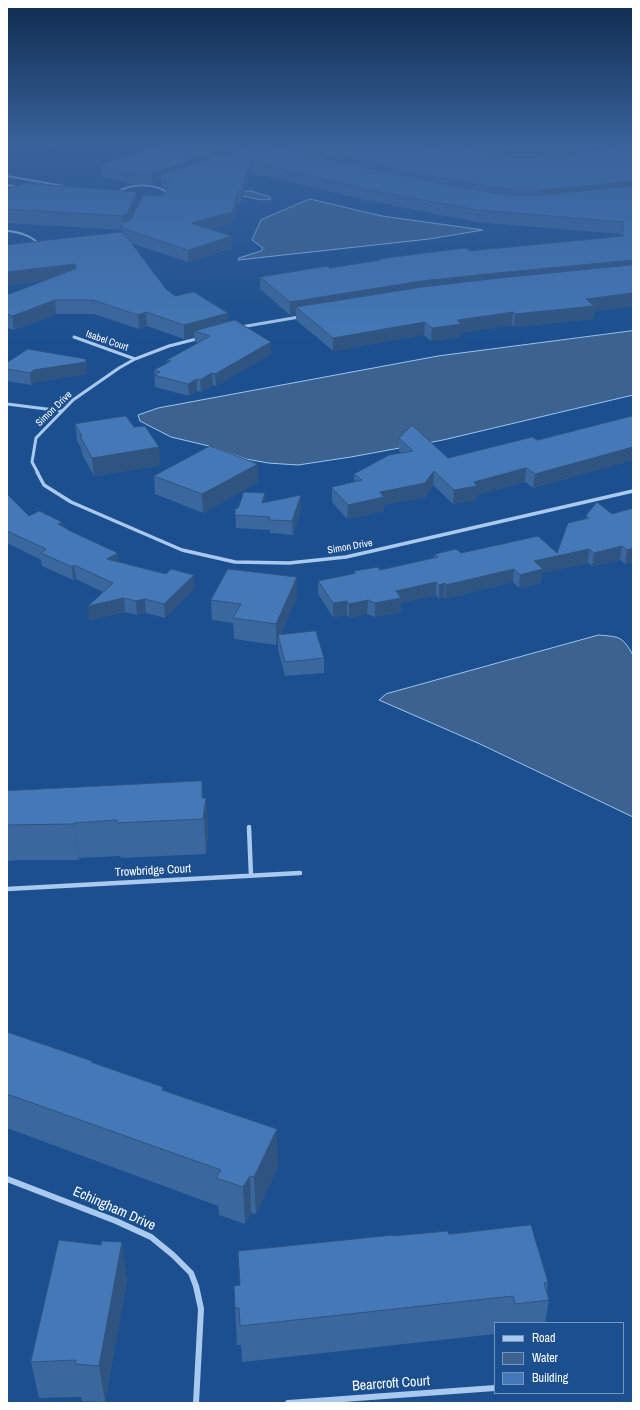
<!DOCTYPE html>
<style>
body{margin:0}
#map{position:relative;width:640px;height:1410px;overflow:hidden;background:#1b4f8f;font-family:"Archivo Narrow",sans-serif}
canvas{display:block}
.frame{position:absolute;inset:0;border:8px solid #fff;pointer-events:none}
.legend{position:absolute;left:494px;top:1322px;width:130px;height:72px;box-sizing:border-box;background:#1b4f8f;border:1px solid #7695bc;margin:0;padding:5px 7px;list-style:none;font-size:12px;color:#fff}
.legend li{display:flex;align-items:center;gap:8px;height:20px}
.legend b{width:20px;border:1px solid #7695bc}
</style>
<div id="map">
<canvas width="640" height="1410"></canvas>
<div class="frame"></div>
<ul class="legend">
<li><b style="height:5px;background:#a9c9ee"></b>Road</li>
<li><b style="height:11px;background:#3c6290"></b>Water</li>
<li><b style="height:11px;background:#4478b7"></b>Building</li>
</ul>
</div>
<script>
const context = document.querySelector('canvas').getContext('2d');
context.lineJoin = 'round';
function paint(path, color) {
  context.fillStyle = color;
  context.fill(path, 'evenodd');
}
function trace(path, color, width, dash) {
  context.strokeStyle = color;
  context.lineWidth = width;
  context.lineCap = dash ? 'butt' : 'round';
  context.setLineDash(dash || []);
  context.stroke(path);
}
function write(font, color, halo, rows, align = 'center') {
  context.font = font + ' "Archivo Narrow",sans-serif';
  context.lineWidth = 4;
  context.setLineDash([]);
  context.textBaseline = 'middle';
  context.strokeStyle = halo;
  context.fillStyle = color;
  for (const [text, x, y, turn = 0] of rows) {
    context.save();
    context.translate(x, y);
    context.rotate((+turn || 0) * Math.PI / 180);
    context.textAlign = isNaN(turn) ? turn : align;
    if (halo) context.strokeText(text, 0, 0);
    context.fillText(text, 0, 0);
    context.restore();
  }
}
const water = new Path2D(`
 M251,191l19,6 1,2c-10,3 -22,-3 -32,-3l1,-4z
 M310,199l72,17 101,14 -54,9 -191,21 1,-2 22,-7 2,-3 -11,-8 9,-20z
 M633,331v64l-190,45 -92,17 -53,8 -30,-2 -22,-4 -37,-13 -38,-9 -31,-16 -2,-6 20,-7 280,-52z
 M599,635c21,2 23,1 34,20v162l-153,-73 -101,-44 7,-6z`);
const streetFar4 = new Path2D(`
 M54,145l19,2
 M7,176l56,10
 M7,185l12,2
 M116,193c14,-10 36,-10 51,-1v2l-7,4
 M7,231c13,1 24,4 33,14`);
const streetFar3 = new Path2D(`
 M241,327l58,-10
 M74,337l61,22
 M7,404l55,7
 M38,473l-6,-11 4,-24 37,-38 46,-32 16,-9 34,-13 31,-8`);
const streetFar2 = new Path2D(`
 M37,472l7,13 27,17 111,48 53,12 54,1 57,-6 287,-66`);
const streetFar1 = new Path2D(`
 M249,827l2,49
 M7,889l293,-16`);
const street = new Path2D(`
 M7,1179l109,42 35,16 22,18 18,18 5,13 5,23 -5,94
 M288,1403l207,-15`);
const wall = new Path2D(`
 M162,145h260l31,5 17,-1v-4h144l-1,1h2v-1h18v161l-39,5 -1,8 -79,8 -2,-2 -51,8v4l-30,4 -7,-6 -91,16 -37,-31v-6l-6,1 -30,-26v-12l70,-9 49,-8v-1l242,-23v-2l-145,-12 -106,-21 -119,-28 -10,29h-3l-6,21 -21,6 21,7v12l-44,14 -57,-19 35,46 9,7 53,17v9l43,32 -55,32 -3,-1 -12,7 -4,-1 -8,5 -34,-9 -1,-17 13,-6v-4l31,-17 -3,-1 -1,-6 -10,3 -37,-13 -8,3 -45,-15h-38l-42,16 -7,-2v-33l37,-14 -37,4v-40l116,-13v-2l-116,-7v-34l131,15 27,-8 2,-6 -6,-4v-5l-9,3h-19l-31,-8 -1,-11z
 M86,359l1,15 -52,8 -4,3 -24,-4v-18z
 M633,416v44l-100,28 -8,-6 -48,13 -1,5 -23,4 -20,-19 -8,12 -41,8v6l-37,8 -15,-17v-15l22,-5v-8l47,-21 -2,-2v-13l49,20 89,-18z
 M75,424l59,3 26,38 -66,11 -12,-22 -1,-6 -4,-7z
 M154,476l104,6 -55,31 -48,-19z
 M265,493v9l36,-7v13l-8,27 -23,-2v-3l-34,-2 -1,-19 3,-1z
 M7,494l22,22 33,6 1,5 6,3 1,1 49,31 76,26 -30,30 -19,-5 -9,2 -12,-3 -36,8 14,-28 -27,-13 -3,1 -31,-14 -1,-6 -34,-17z
 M633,508v54l-8,2 -5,-4 -28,6 -4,-3 -46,10 -1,10 -22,5 -6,-6 -68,17 -1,-2 -5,2 -3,-4 -35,8v9l-26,5 -8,-3 -18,4 -2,-3 -14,2 -15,-23v-13l36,-7v-3l26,-1 54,-12 1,-4 122,-1 28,-34 1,-3 26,-2z
 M297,597l-16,37 43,24v15l-39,3 -7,-27v-9l-2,5 -42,-6 -1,-16 -21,-3 -1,-20z
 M202,781l1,17h3l2,35 -2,21 -85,4 -1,-2 -41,2v2h-60l-12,1v-70z
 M7,1032l85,29 1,2 71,27 114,76 -22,48 -5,-1 -6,11 -26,-9 -1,-9 -211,-78z
 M449,1234l99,48 -1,10 2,8 -4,23h-50v11l-253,28 -1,-17h-4l-3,-59 6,-1 153,-49z
 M127,1279l-22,123 -23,-1 -1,-4 -42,1 -8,-36z`);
const shadedWall = new Path2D(`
 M236,145h30l-106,30 1,6 -9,3v-11z
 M595,145h19l-1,6 -47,9 1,-11z
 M251,162v11l-10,29v-11z
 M633,181v8l-92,13 1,-12z
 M238,191v11l-6,21 -40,12 -1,-12z
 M137,192l1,13 -10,23h-5l-1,-12z
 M232,236v12l-44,14v-12z
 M633,260v11l-337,36v7l-6,1v-13l131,-21 76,-8z
 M75,264l2,13 -70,8v-13z
 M633,293v13l-39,5 -1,8 -79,8 1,-13 71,-15z
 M55,300l1,14 -42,16 -2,-14z
 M146,312l1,14 -8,3 -1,-14z
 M513,312l-1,13 -51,8v4l-30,4 1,-13 25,-8z
 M228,313l1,14 -35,4v5l-10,3v-14z
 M425,322l-1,13 -91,16v-13z
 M271,342v12l-55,32 -1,-12z
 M86,359l1,15 -52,8 -4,3 -1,-12 4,-3z
 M212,373l1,12 -12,7 -1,-12z
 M197,379v12l-8,5 -1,-12z
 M159,447l1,18 -66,11 -2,-18z
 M633,447v13l-100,28 2,-14z
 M258,464v18l-55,31 -1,-19z
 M526,468l-1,14 -48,13 -1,5 -23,4 1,-14 20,-8z
 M434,471l-1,14 -8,12 -41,8v6l-37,8 1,-14z
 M265,493v13l-3,-3z
 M301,495v13l-8,27 -1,-14z
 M62,522l2,13 -6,-11z
 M622,546l-2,14 -28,6 2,-13z
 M633,548v14l-8,2 2,-14z
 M589,549l-1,14 -46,10 -1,10 -22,5 1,-13 14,-14z
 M118,553l2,13 -13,-7z
 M74,565l2,14 -3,1 -1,-13z
 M514,569l-1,13 -68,17 1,-14z
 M194,575l1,13 -30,30 -1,-14z
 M297,577v20l-18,41 -1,-3v5l-2,5v-21z
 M436,582v13l-35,8v9l-26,5v-14l21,-12z
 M445,583l-1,14 -5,2v-14z
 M124,598l1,14 -36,8 -1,-14z
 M145,599l1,14 -9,2 -1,-14z
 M368,600l-1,14 -18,4v-14z
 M347,601v14l-14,2v-14z
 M202,781l2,34 2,-17 2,35 -2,21z
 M74,823l5,35v2l-5,-36z
 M277,1129l1,37 -22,48 -2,-37z
 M250,1176l1,37 -6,11 -2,-37z
 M122,1242l5,37 -22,123 -6,-36z`);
const building = new Path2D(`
 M162,145h74l-84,28h-19l-32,-8z
 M251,145h15l127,29 96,18 28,3h25l91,-9v74l-136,13 -76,8 -131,21 -30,-25 67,-11 3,2 50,-8 -1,-1 61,-8 27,-3 3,3 153,-15v-14l-146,-12 -107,-20 -119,-28 -10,29h-3l-6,21 -41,11 41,13 -44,14 -66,-22v-5l9,-3 12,-25 22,1 4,-16 -9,-5z
 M289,145h133l31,5 8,-3 45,10 13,1 39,-2 52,-8 6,-3h17v36l-91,9h-25l-27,-3 -96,-18z
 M476,145h71l12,6 -40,2z
 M558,145h37l-28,4z
 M26,183l111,9 -10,22 -5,2 -115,-7v-20z
 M123,232l43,57 9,7 19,-4 34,21 -44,12 -38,-13 -8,3 -45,-15h-38l-43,16 -5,-2v-19l70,-27 -2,-4 -68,8v-27z
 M633,265v28l-47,6 8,7 -79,8 -2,-2 -56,8 4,4 -29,4 -7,-6 -92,16 -37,-31 126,-20 77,-9z
 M235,320l36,22 -56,32 -3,-1 -12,7 -3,-1 -9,5 -34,-9 6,-3 -6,-2 17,-9 -4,-1 43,-24 -16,-5z
 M28,349l58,10v3l-52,8 -4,3 -23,-4v-6z
 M126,416l8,11 11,-1 14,21 -67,11 -12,-22h2l-7,-12z
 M633,416v31l-98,27 -9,-6 -52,14 3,4 -23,4 -20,-19 -9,12 -45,9 4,5 -36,8 -16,-17v-1l30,-7 -8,-6 35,-19 24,-4 -14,-13 13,-13 36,33 84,-21 5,3z
 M210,446l48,18 -56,30 -48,-18z
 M244,492l21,1 -3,10 39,-8 -9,26 -23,-1 1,-3 -35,-2v-6l3,-1z
 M7,494l22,22 10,-5 23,11 -4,2 11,6h-1l50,23 -11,6 59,15 5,-5 23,6 -30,29 -19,-5 -9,2 -12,-3 -36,8 25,-23 -39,-18 -2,2 -31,-14 5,-4 -39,-18z
 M597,502l15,12 21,-6v40l-6,2 -5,-4 -28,7 -5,-4 -55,12 9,8 -23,6 -6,-6 -68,16 -1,-2 -6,2 -3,-3 -40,9 5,7 -26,5 -7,-3 -19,4 -2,-3 -14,2 -15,-22 38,-8 -2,-2 24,-4 2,3 58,-13 -3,-3 21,-5 5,4 77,-17 19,17 11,-30 21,-5 -3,-2z
 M228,569l69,8 -21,47 -43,-6 8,-14 -30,-4z
 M316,631l8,27 -39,4 -7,-27z
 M202,781v17h4l-3,21 -86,4v-3l-43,3v1l-67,1v-34z
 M7,1032l85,29 -1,1 72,25 -1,3 115,39 -23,48 -4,-1 -7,11 -27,-9 5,-8 -214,-76z
 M531,1225l17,57 -4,1 5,17 -34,4 -2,-8 -273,30 -1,-18h-4l-1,-22 6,-1 -2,-34 155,-16v1l55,-5 1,3z
 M59,1240l42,5 1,-4 20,1 -23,124 -24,-2 1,-4 -45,2z
 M623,1402v1h-12z`);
const farStreetnames = [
 ["Isabel Court",107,341,19],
 ["Simon Drive",54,409,-44],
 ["Simon Drive",350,547,-10]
];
const streetNames = [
 ["Trowbridge Court",153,871,-3]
];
const nearStreetnames = [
 ["Echingham Drive",114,1209,24],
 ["Bearcroft Court",391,1384,-4]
];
paint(water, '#3c6290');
trace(water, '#9cc4f0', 1);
trace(streetFar4, '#a9c9ee', 2);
trace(streetFar3, '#a9c9ee', 3);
trace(streetFar2, '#a9c9ee', 3.5);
trace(streetFar1, '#a9c9ee', 4.5);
trace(street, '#a9c9ee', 6);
paint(wall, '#3a679d');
paint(shadedWall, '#305480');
paint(building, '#4478b7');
trace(building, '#305480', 1);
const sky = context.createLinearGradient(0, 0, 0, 343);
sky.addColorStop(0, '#0f2b4f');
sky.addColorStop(0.42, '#39639b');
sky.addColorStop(1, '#39639b00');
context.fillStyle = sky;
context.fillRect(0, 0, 640, 343);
write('10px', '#fff', '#1b4f8f', farStreetnames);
write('12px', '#fff', '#1b4f8f', streetNames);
write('14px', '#fff', '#1b4f8f', nearStreetnames);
</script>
